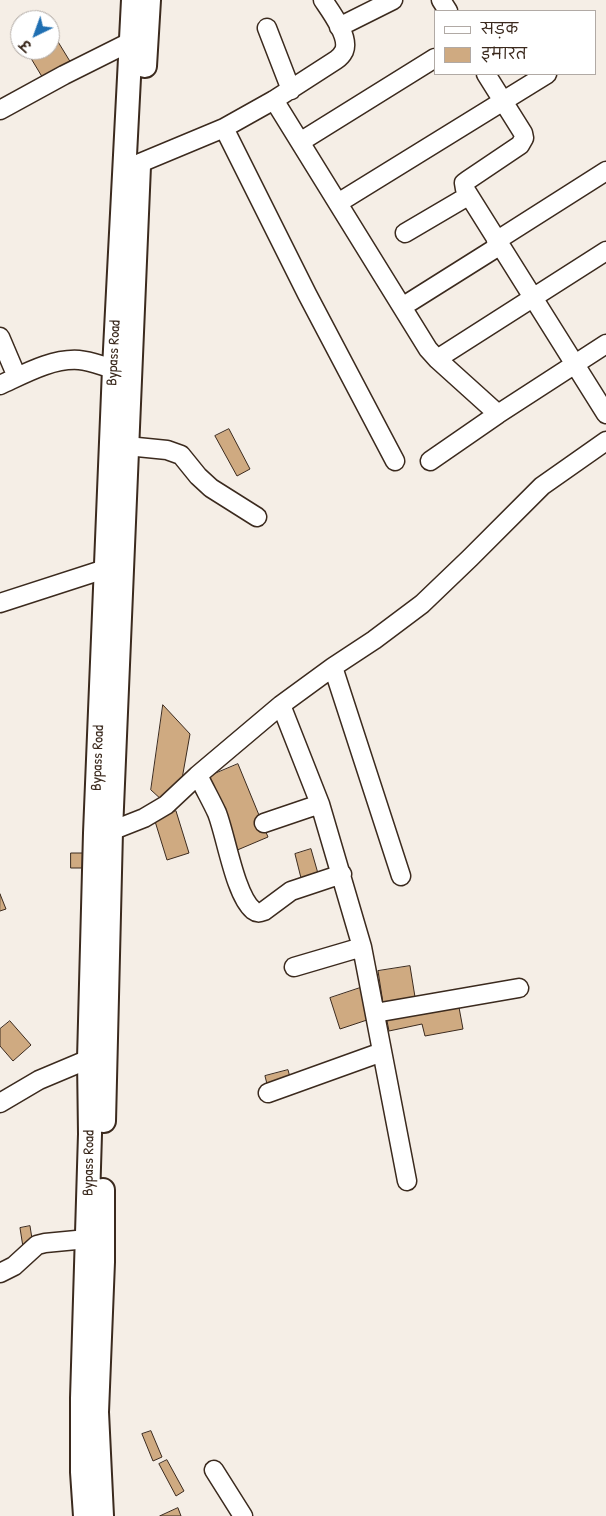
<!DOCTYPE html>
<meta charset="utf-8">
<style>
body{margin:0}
#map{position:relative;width:606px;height:1516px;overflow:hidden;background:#f5eee6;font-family:"Patrick Hand","Playpen Sans Deva",sans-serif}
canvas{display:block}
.legend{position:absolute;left:434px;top:10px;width:162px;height:65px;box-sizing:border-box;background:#fff;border:1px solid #b1aaa5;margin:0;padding:6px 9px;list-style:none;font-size:15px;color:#3b2a1e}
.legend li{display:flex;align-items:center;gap:10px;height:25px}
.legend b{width:25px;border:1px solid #b1aaa5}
.north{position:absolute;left:10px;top:10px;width:50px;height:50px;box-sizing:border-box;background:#fff;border:1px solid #b1aaa5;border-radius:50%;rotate:222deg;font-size:14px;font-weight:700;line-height:20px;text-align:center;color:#3b2a1e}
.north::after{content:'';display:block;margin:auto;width:18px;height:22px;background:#1f6fb2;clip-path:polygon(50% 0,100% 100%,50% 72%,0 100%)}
</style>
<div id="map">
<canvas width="606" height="1516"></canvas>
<ul class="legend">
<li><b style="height:6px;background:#fff"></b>सड़क</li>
<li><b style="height:14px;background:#cfaa81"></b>इमारत</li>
</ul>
<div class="north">उ</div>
</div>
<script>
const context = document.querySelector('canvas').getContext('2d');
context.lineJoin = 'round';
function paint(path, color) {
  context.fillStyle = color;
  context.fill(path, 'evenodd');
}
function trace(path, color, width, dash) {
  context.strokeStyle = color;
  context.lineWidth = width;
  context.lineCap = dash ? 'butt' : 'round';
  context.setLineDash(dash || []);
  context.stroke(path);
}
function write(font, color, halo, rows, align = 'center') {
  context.font = font + ' "Patrick Hand",sans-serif';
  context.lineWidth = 5;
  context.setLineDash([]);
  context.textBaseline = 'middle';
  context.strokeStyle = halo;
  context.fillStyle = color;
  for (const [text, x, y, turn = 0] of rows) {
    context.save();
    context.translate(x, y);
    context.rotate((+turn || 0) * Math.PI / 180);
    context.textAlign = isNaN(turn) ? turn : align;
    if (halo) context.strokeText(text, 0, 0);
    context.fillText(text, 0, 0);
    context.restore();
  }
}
const building = new Path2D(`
 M52,32l19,31 -27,17 -18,-30h24v-17z
 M229,429l21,40 -13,7 -22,-40z
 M163,705l27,29 -8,45 -19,22 -12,-11z
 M238,764l30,73 -33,14 -30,-73z
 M176,811l13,42 -22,7 -13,-42z
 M311,849l8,28 -17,5 -7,-28z
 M71,853h14v15h-14z
 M0,894l6,15 -6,2z
 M410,966l5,31 -32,6 -5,-32z
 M363,987l10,31 -33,11 -10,-31z
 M458,1002l5,27 -38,7 -3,-12 -33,7 -3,-15z
 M10,1021l21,24 -18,16 -13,-15v-17z
 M288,1070l2,7 -23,7 -2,-8z
 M30,1226l3,19 -10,2 -3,-19z
 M151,1431l11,26 -9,4 -11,-27z
 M167,1460l17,31 -8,5 -17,-32z
 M178,1508l3,8h-21z`);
const minor = new Path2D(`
 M441,0l7,11
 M339,27l54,-27
 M267,28l24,62
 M486,74l37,59 1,5 -4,7 -52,35 -4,3 1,6 141,225
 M274,100l154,249 9,10 61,55
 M0,110l64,-35 66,-33
 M224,128l83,166 88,167
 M300,142l135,-84
 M140,163l84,-35 50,-28 62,-40c3,-2 6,-5 8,-9 6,-14 -13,-39 -21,-51
 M338,203l209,-129
 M405,233l63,-37
 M496,241l110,-70
 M402,307l97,-61
 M0,337l17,40
 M437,359l169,-108
 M0,385c24,-11 52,-27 79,-25 12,1 23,6 35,9
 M127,446l40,4 14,5 17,21 13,12 46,29
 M430,461l68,-47 108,-70
 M0,603l105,-34
 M333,667l68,209
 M281,705l39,99 42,143 45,234
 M198,775c6,13 13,25 19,38 9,23 18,82 36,97 4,3 6,3 11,1l27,-20 51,-17
 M264,823l56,-19
 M111,831l33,-13 22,-13 32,-30 83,-70 52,-38 41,-27 48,-36 48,-46 72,-72 64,-45
 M294,967l68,-20
 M375,1013l144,-25
 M268,1093l114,-41
 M0,1103l39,-23 50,-21
 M0,1273l14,-7 23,-21 8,-2 42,-4
 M214,1470l29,46`);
const major = new Path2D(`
 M145,66l4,-66
 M104,1121l7,-290 28,-665
 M85,1516l-3,-44v-74l8,-264 -1,-75 6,-226 19,-464 19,-369
 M102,1516l-5,-104 6,-150v-72`);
const streetNames = [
 ["Bypass Road",114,353,-87],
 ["Bypass Road",98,758,-88],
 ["Bypass Road",89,1163,-89]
];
paint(building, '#cfaa81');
trace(building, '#3b2a1e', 1);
trace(minor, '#3b2a1e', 21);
trace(major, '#3b2a1e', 26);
trace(minor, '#fff', 18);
trace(major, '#fff', 22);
write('15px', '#3b2a1e', '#fff', streetNames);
</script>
